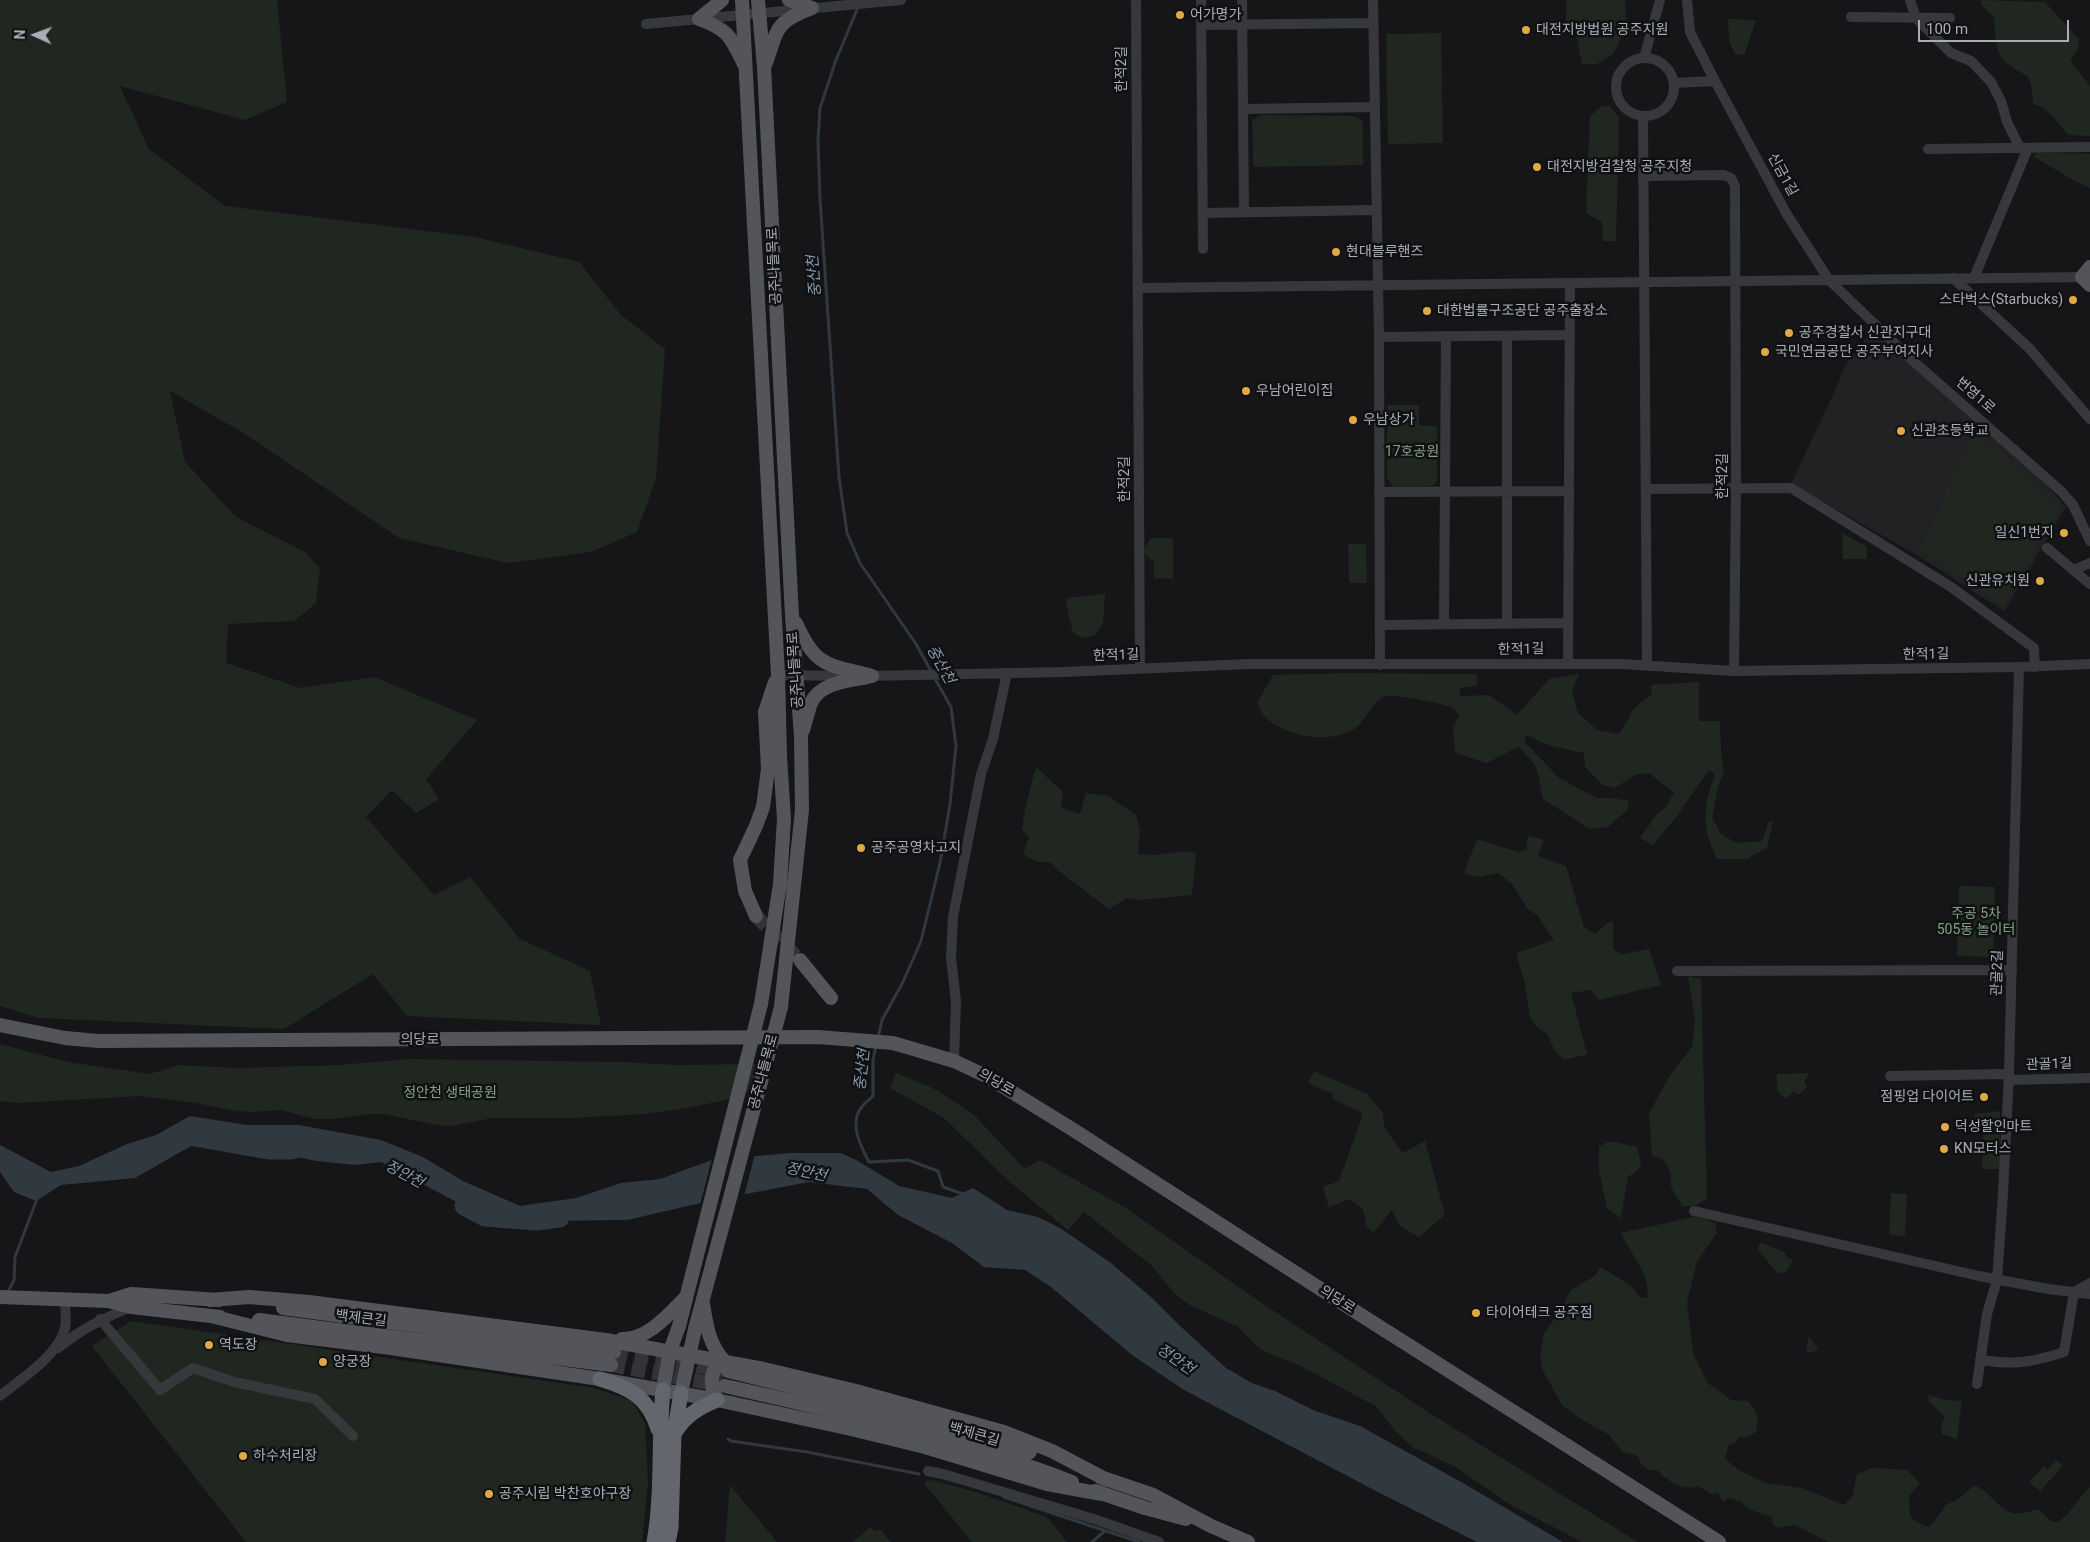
<!DOCTYPE html>
<meta charset="utf-8">
<style>
body{margin:0}
#map{position:relative;width:2090px;height:1542px;overflow:hidden;background:#161618;font-family:Roboto,sans-serif}
canvas{display:block}
.north{position:absolute;left:10px;top:10px;width:50px;height:50px;-webkit-text-stroke:4px #111113;paint-order:stroke;rotate:272deg;font-size:14px;font-weight:700;line-height:20px;text-align:center;color:#a9aeb6}
.north::after{content:'';display:block;margin:auto;width:18px;height:22px;background:#a9aeb6;clip-path:polygon(50% 0,100% 100%,50% 72%,0 100%)}
.scale{position:absolute;left:1918px;top:20px;width:151px;height:22px;box-sizing:border-box;border:2px solid #a9aeb6;border-top:0;padding-left:6px;font-size:15px;line-height:18px;white-space:nowrap;color:#a9aeb6;-webkit-text-stroke:4px #111113;paint-order:stroke}
</style>
<div id="map">
<canvas width="2090" height="1542"></canvas>
<div class="north">N</div>
<div class="scale">100 m</div>
</div>
<script>
const context = document.querySelector('canvas').getContext('2d');
context.lineJoin = 'round';
function paint(path, color) {
  context.fillStyle = color;
  context.fill(path, 'evenodd');
}
function trace(path, color, width, dash) {
  context.strokeStyle = color;
  context.lineWidth = width;
  context.lineCap = dash ? 'butt' : 'round';
  context.setLineDash(dash || []);
  context.stroke(path);
}
function write(font, color, halo, rows, align = 'center') {
  context.font = font + ' Roboto,"Noto Sans KR",sans-serif';
  context.lineWidth = 5;
  context.setLineDash([]);
  context.textBaseline = 'middle';
  context.strokeStyle = halo;
  context.fillStyle = color;
  for (const [text, x, y, turn = 0] of rows) {
    context.save();
    context.translate(x, y);
    context.rotate((+turn || 0) * Math.PI / 180);
    context.textAlign = isNaN(turn) ? turn : align;
    if (halo) context.strokeText(text, 0, 0);
    context.fillText(text, 0, 0);
    context.restore();
  }
}
const built = new Path2D(`
 M1873,329l165,147 28,31 -62,104 -87,-56 -126,-71 46,-98 8,-20z`);
const green = new Path2D(`
 M0,0h277l10,102 -42,18 -125,-34 29,63 76,57 250,31 104,25 42,53 44,34 -9,129 -19,54 -46,20 -83,11 -109,-25 -157,-106 -72,-41 15,71 51,55 69,35 15,16 -4,35 -22,18 -66,3 -2,39 74,25 74,-11 103,43 -51,59 13,20 -23,14 -24,-23 -26,27 68,78 36,-18 50,62 70,32 11,54 -194,-9 -34,-42 -89,55 -245,-11 -39,-12z
 M1566,0h59l1,26 -12,27 -17,11h-15l-5,-25 -11,-19z
 M1981,0l64,2 34,37 -1,10 -8,12 20,25v50l-22,-1c-10,-11 -19,-28 -35,-31l-1,-16 -4,-12c-34,-17 -31,-24 -34,-59l-13,-12z
 M1728,19l28,1 -12,35 -9,-1 -6,-14z
 M1441,33l2,110 -55,1 -2,-110z
 M1602,106h8l9,12 -3,123h-13l-1,-19 -16,-9 4,-97z
 M1262,115l93,1 8,6v43l-110,2 -1,-47z
 M2036,153l54,1v34l-15,-7 -41,-24z
 M1387,405h32v20l18,1v55l-5,5 -38,1 -7,-9z
 M1975,432l85,74 -58,99 -83,-55z
 M1842,533l25,14v12h-24z
 M1151,538h22v41l-19,-1v-16l-9,-8 -1,-6z
 M1348,544h18l1,39h-18z
 M1105,594l-2,29 -8,12 -12,3 -10,-6 -5,-18 -2,-16z
 M1348,673l129,1v12l-17,2v8l29,-1 28,20 32,-36 30,-5 -7,17 6,22 19,17 22,4c14,-19 9,-26 33,-39l-1,-10 48,-3v39h21l1,31 3,19 -6,16 -6,30 8,16 16,10 26,-2 7,-20h4l-6,27 -21,11h-29c-16,-33 -14,-52 -2,-85l-6,-4 -33,47 -23,28 -13,-7 17,-24 8,-6 9,-15 -25,-20 -14,2 -20,13 -12,-3 -18,-18 -1,-14 -33,-7 -25,-11 -2,6 35,37 38,20h15l17,3 -2,9 -19,17 -18,2 -47,-30c-6,-27 -2,-32 -25,-52l-31,16 -32,-10 -2,-25 6,-13c-3,-3 -5,-7 -9,-8 -10,-4 -58,-14 -67,-10 -12,6 -16,21 -25,29 -24,20 -72,11 -93,-9 -3,-4 -6,-10 -8,-14l16,-28z
 M1036,767l27,25 -2,16 19,6 6,-21 22,3 28,19 4,16 -2,23 16,1 32,-4 10,2 -4,42 -52,5 -13,-2 -18,11 -49,-37 -10,-10h-13l-14,-8 6,-16 -7,-9 3,-20z
 M1528,836l16,4 -6,16 28,10 18,61 11,7 14,-12h4v27l9,5 27,-5 12,36 -62,15 -8,-10 -20,3 16,61 -23,6 -9,-9 -8,-17 -10,-7 -7,-10 -5,-33 -9,-31 38,-13 -17,-25 -10,-7 -15,-24 -14,-11 -21,4 -13,-4 13,-34 41,13 8,-2z
 M1959,886l36,1 -2,70 -36,-1z
 M1688,976l13,3 6,219 -10,7 -14,2 -12,-20v-14l-8,-14 -11,-3 -3,-43 22,-39 21,-27 3,-28z
 M0,1044l68,18 82,12 28,-9 60,3 101,-3 70,-6 212,3 53,3 86,-1 -2,11 -6,12 -7,7 -19,6 -39,8 -43,6 -72,4h-80l-40,8 -15,-1 -54,-11h-13l-36,5h-19l-34,-9 -29,2 -15,-1 -41,-8 -56,-7 -121,7 -19,-2z
 M1314,1071l53,23 16,19 1,13 18,27 23,-12 20,74 -26,22 -19,-11 -8,-16 -19,23 -7,-8 -3,-16 -14,-10 -20,9 -6,-21 16,-6 22,-61 1,-7 -29,-14v-5l-25,-11z
 M896,1073l41,17 37,25 51,54 15,-9 86,48 137,96 168,110 207,128h-56l-73,-38 -55,-38 -42,-19 -17,-16 -18,-24 -80,-43 -20,-7 -17,-8 -22,-22 -48,-22 -15,-11 -24,-29 -67,-53 -16,18 -56,-46 -68,-66 -54,-30z
 M1810,1073l-6,8 3,6 -9,8 -4,-4 -9,8 -8,-9v-16z
 M2000,1111v58h-18l2,-44 -9,-1v-10z
 M1611,1141l26,6 4,16 -3,7 -10,7 -7,41 -14,-9 -8,-38v-25z
 M1891,1193l16,1 -2,42 -16,-1z
 M1697,1216l18,7 2,10 -20,28 -10,41 6,51 15,30 23,17 17,1c10,12 11,17 8,31l-10,6 -7,-1 -4,6 -6,2 -4,14 15,12 26,12 35,5 43,17 9,-10 4,-21 15,-6 35,2 13,13 -11,13c0,21 0,25 21,31l16,-22 11,-5 18,-15c27,15 25,38 63,24l13,12 7,1c14,-9 20,-24 32,-35v55h-262l-33,-17 -18,3 -5,-5v-6c-11,-3 -25,-7 -31,-16l-12,-3 -6,3 -5,-8 -6,1 -14,-8c-17,6 -29,-5 -41,-16h-7l-8,-4 -4,-10 -15,-4 -15,-18 -29,-16 -17,-13 -19,-34 -3,-13 4,-24 19,-28 7,-15 26,-16 4,-8c3,1 30,18 33,21 3,3 5,7 8,10h6c5,-23 -17,-44 -26,-65z
 M1762,1243l22,9 3,5 6,3 -7,12 -9,1 -19,-24 1,-5z
 M131,1321l463,67 38,13 13,22 3,59 -6,60h-396l-154,-196z
 M1809,1336l9,13 -1,2 -10,2 -1,-3z
 M1928,1394l17,6 17,1 -5,38 -15,-5 -1,-8 4,-9 -16,-15z
 M2056,1460l7,6 -23,25 -11,-9 15,-16 4,3z
 M931,1480l45,12 65,23 8,4 18,23h-95l-45,-55 -2,-3 1,-3z
 M730,1485l47,57h-52z
 M870,1527l5,4 6,-1 10,12h-38z`);
const water = new Path2D(`
 M190,1116l57,9h52l82,15 42,17 40,24 57,25 56,-8 45,-15 39,-4 52,-19 79,-7h50l17,8 41,25 53,12 21,-10 34,22 31,7 22,11 51,35 41,35 26,26 48,44 26,15 23,8 38,19 47,16 103,57 100,59h-86l-101,-51 -192,-101 -52,-35 -81,-68 -26,-17 -41,-3 -32,-24 -54,-28 -31,-26 -58,-7 -100,19 -82,19 -91,1 -51,-4 -104,-55 -26,3 -38,-4 -114,-22 -68,39 -74,7 -25,16 -22,-9 -14,-20v-27l51,27 28,-6 48,-22 29,-9z`);
const pier = new Path2D(`
 M755,1154l-11,43 -44,8 12,-47z`);
const stream = new Path2D(`
 M859,5l-23,55 -16,48 -2,33 2,58 19,278 8,56 13,30 56,81 15,27
 M878,1038l4,-18 21,-38 18,-41 19,-78 10,-59 6,-58 -5,-39 -17,-30
 M876,1046l-3,14v36c-4,4 -9,7 -12,12 -12,16 0,39 8,54l39,-2 30,11 5,16 23,8
 M7,1294l7,-14 1,-23 22,-58
 M728,1439l3,2 76,11 112,22
 M1004,1497l135,45
 M1092,1542l13,-11`);
const river = new Path2D(`
 M184,1139l5,-3 79,14h24
 M464,1206l21,11 51,4 24,-3`);
const majorTunnel = new Path2D(`
 M756,916l44,44
 M614,1352l110,19
 M611,1365l113,21`);
const minor = new Path2D(`
 M1136,0l4,669
 M1201,0l2,249
 M1242,0l2,212
 M1373,0l6,337 1,328
 M1687,0l3,32 25,49
 M1910,0l6,18 35,35 20,8 20,21 10,19 6,21 13,26
 M1851,17l99,1
 M646,24l255,-24
 M1201,25l172,-2
 M1616 87a29 29 0 1 1 58 0a29 29 0 1 1-58 0Z
 M1644,58l16,-58
 M1674,83l41,-2 71,132 43,67 82,79 151,133 11,13 17,36
 M1243,109l132,-2
 M1643,117l4,548
 M1928,149l162,-2
 M1643,176l81,-1 7,3 4,8 1,302 -2,183
 M1203,213l173,-3
 M1953,278l76,70 61,71
 M1974,278l54,-130
 M1138,288l951,-11
 M1507,336v288
 M1379,337l191,-2
 M1646,489l145,-1 160,99 83,61 1,19
 M1379,492l190,-1
 M2047,548l43,36
 M2073,570l17,-7
 M1444,624l2,-288
 M1380,625l188,-2
 M1568,663l2,-380
 M778,675l74,1
 M867,676l197,-4 184,-8h374l112,7 285,-4 71,-3
 M1677,971l335,-1
 M954,1061l2,-60 -5,-43 2,-41 28,-143 12,-35 14,-66
 M1890,1076l119,-2
 M2009,1080l81,-2
 M1694,1211l285,65 69,13 42,5
 M100,1319l60,71 33,-22 41,14 81,17 38,37
 M58,1348c25,-20 44,-29 73,-41
 M1980,1360c36,5 49,3 84,-8l10,-60 16,-9
 M1977,1384l10,-70 10,-34 6,-86 6,-120 10,-407
 M0,1396c22,-18 58,-40 65,-68 2,-9 0,-19 0,-28
 M928,1471l15,3 151,45 65,23`);
const major = new Path2D(`
 M722,0l-23,19c30,11 31,17 45,45
 M742,0l36,675 2,82 4,62 -4,65 -19,120
 M758,0l6,67 28,549 9,120 1,74 -21,197
 M789,0l23,8
 M766,63c12,-35 9,-41 46,-55
 M2090,267l-8,10 8,8
 M796,623c20,45 31,41 76,53
 M803,730c3,-9 5,-19 8,-27 9,-21 39,-22 57,-26
 M756,916l-11,-25 -5,-31 16,-34 7,-19 5,-38 -3,-57 10,-30
 M800,960l31,38
 M0,1025l65,13 33,3 720,-4 75,6 61,18 32,15 86,53 292,188 355,225
 M0,1297l108,4 23,6 89,10
 M210,1300l39,-3 60,5 297,38 158,29 92,22 148,41 48,19 55,29
 M109,1301l22,-7 88,6
 M703,1304c4,23 5,38 21,57 -16,8 -14,25 -7,39
 M283,1308l331,44
 M211,1316l76,19 104,13 209,31 117,21 134,29 74,18 122,37 55,10
 M259,1320l352,45
 M622,1339c27,0 46,-24 64,-42
 M728,1371l154,38 148,43
 M725,1386c115,26 237,53 347,96
 M663,1390l7,-39 9,-25
 M681,1393l14,-64
 M1100,1477l53,18 58,31 37,16
 M1095,1491l50,17 41,11`);
const highway = new Path2D(`
 M600,1379c30,9 48,18 58,50
 M676,1431c10,-16 24,-24 41,-31
 M654,1542c9,-49 4,-102 9,-152
 M668,1542l3,-14 3,-94 7,-41`);
const majorBridge = new Path2D(`
 M679,1326l82,-322
 M695,1329l86,-322`);
const markers = [
 [1180,15,5,"#e1a945"],
 [1526,30,5,"#e1a945"],
 [1537,167,5,"#e1a945"],
 [1336,252,5,"#e1a945"],
 [2073,300,5,"#e1a945"],
 [1427,311,5,"#e1a945"],
 [1789,333,5,"#e1a945"],
 [1765,352,5,"#e1a945"],
 [1246,391,5,"#e1a945"],
 [1353,420,5,"#e1a945"],
 [1901,431,5,"#e1a945"],
 [2064,533,5,"#e1a945"],
 [2040,581,5,"#e1a945"],
 [861,848,5,"#e1a945"],
 [1984,1097,5,"#e1a945"],
 [1945,1127,5,"#e1a945"],
 [1944,1149,5,"#e1a945"],
 [1476,1313,5,"#e1a945"],
 [209,1345,5,"#e1a945"],
 [323,1362,5,"#e1a945"],
 [243,1456,5,"#e1a945"],
 [489,1494,5,"#e1a945"]
];
const poiNames = [
 ["어가명가",1190,15],
 ["대전지방법원 공주지원",1536,30],
 ["대전지방검찰청 공주지청",1547,167],
 ["현대블루핸즈",1346,252],
 ["스타벅스(Starbucks)",2063,300,"right"],
 ["대한법률구조공단 공주출장소",1437,311],
 ["공주경찰서 신관지구대",1799,333],
 ["국민연금공단 공주부여지사",1775,352],
 ["우남어린이집",1256,391],
 ["우남상가",1363,420],
 ["신관초등학교",1911,431],
 ["일신1번지",2054,533,"right"],
 ["신관유치원",2030,581,"right"],
 ["공주공영차고지",871,848],
 ["점핑업 다이어트",1974,1097,"right"],
 ["덕성할인마트",1955,1127],
 ["KN모터스",1954,1149],
 ["타이어테크 공주점",1486,1313],
 ["역도장",219,1345],
 ["양궁장",333,1362],
 ["하수처리장",253,1456],
 ["공주시립 박찬호야구장",499,1494]
];
const streetNames = [
 ["한적2길",1122,69,-90],
 ["신금1길",1782,175,61],
 ["공주나들목로",775,266,-93],
 ["번영1로",1975,396,41],
 ["한적2길",1723,476,-90],
 ["한적2길",1125,479,-90],
 ["한적1길",1521,650,-1],
 ["한적1길",1926,655,-1],
 ["한적1길",1116,656,-2],
 ["공주나들목로",796,670,-94],
 ["관골2길",1998,973,-88],
 ["의당로",420,1040],
 ["관골1길",2049,1065,-2],
 ["공주나들목로",764,1072,-75],
 ["의당로",996,1083,30],
 ["의당로",1337,1300,33],
 ["백제큰길",361,1319,7],
 ["백제큰길",974,1435,16]
];
const parkNames = [
 ["17호공원",1412,452],
 ["주공 5차",1976,914],
 ["505동 놀이터",1976,930],
 ["정안천 생태공원",450,1093]
];
const waterNames = [
 ["중산천",815,276,-94],
 ["중산천",940,665,61],
 ["중산천",863,1070,-84],
 ["정안천",806,1173,12],
 ["정안천",404,1175,28],
 ["정안천",1175,1360,35]
];
paint(built, '#222225');
paint(green, '#202721');
paint(water, '#30393f');
paint(pier, '#161618');
trace(stream, '#30393f', 3);
trace(river, '#30393f', 19);
trace(majorTunnel, '#333438', 14, [14, 7]);
trace(minor, '#37383c', 10);
trace(major, '#54555b', 14);
trace(highway, '#64666d', 15);
trace(majorBridge, '#54555b', 14);
for (const [x, y, r, color] of markers) {
  const dot = new Path2D();
  dot.arc(x, y, r, 0, 2 * Math.PI);
  context.fillStyle = color;
  context.fill(dot);
  trace(dot, '#111113', 2);
}
write('14px', '#a9aeb6', '#111113', poiNames, 'left');
write('14px', '#a9aeb6', '#111113', streetNames);
write('14px', '#82a083', '#111113', parkNames);
write('italic 15px', '#839bae', '#111113', waterNames);
</script>
